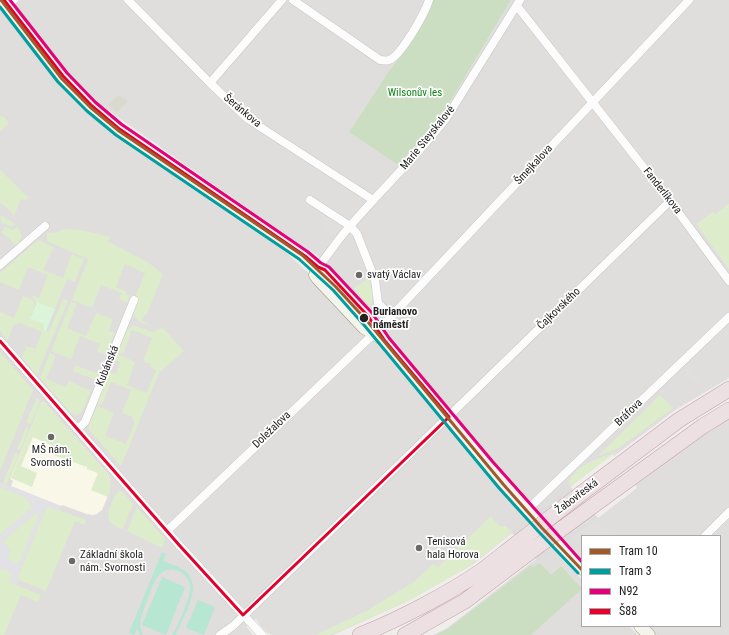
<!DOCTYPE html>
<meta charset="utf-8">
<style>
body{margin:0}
#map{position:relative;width:729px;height:635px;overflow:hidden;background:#f0eeeb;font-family:"Roboto Condensed",sans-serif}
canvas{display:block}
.legend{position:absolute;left:581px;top:535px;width:140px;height:92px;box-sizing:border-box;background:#fff;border:1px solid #a7a7a7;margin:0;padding:5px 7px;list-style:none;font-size:12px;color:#222}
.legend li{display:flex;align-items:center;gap:8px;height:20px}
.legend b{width:20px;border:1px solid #a7a7a7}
</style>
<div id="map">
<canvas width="729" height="635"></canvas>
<ul class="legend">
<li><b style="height:5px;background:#a05a2c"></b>Tram 10</li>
<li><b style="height:5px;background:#009e9e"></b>Tram 3</li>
<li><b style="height:5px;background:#e5007d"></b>N92</li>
<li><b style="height:5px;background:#e4002b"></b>Š88</li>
</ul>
</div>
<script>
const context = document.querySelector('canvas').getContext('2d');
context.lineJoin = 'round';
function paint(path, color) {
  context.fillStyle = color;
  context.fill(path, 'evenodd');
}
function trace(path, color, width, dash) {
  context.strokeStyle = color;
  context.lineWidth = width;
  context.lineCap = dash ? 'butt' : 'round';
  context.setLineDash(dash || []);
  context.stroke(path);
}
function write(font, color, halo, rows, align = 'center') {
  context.font = font + ' "Roboto Condensed",sans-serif';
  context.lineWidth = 3.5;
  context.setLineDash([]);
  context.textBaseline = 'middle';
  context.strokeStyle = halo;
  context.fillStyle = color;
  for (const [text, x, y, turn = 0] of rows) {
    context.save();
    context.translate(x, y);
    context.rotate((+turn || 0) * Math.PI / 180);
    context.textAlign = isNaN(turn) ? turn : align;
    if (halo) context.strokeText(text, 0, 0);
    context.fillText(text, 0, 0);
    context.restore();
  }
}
const residential = new Path2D(`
 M12,0h420l-24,46 -22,29 -37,57 94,-18 68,-114h218v204l-14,11 -2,-3 -16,12 32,45v109l-54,32 -61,46 -1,-2 -43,33 28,31 39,-30 -1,-3 70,-54 23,-13v217h-72l-9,-9h72v-90h-138v25l-75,-84 -136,-162 -54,-60 -39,-25 -180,-127 -29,-28z
 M0,8l56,70 31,33 80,58 111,76 36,33 45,48 27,26 70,86 60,69 66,73v46h47l9,9h-205l14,-7 89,-69 -24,-26 -40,32 -66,37 -73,33h-61l-6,-3 -7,-8 -3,-5 -10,7 7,9h-253z`);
const education = new Path2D(`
 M44,402l62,70 4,7v12l-8,19 -5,4 -4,1 -6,-1 -25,-9 -1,1 -50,-20 2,-5 -3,-2 31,-76z`);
const construction = new Path2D(`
 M118,95l10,6 -11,11 -9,-7z`);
const grass = new Path2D(`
 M2,115l7,8 -9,9v-15z
 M0,170l29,28 -5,2 -3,-1 -7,17 -7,-8 -7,-5z
 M729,204v65l-32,-45 16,-12 2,3z
 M0,215l15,9v1l-3,2 -11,-5z
 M4,226l9,4 4,-3c6,7 6,12 -1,19l-6,-7 -8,-6z
 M63,229l18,1 30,7 -4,4 42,22 14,11 -17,42 -2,-1 -2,6 13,6 -15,-5 -6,-6 -2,-17 1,-4h3l9,-22 -20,-9 -9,23 11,5 -1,2 4,2 -3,7 -8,-4 2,-6 -20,-8 -9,23 -20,-8 16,-41 -41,-18v-9c6,3 11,0 16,-3z
 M38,240l16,7 -11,23 20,8 9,-24 12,5 -9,23 -8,-3 -12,30 -19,-6 -4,-7v-1l7,3 9,-23 -20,-8 -9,23 -19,-8v-9z
 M370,278l3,19 -3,10 -16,-18 1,-2z
 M23,296l7,3 1,-1 4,6 -5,15 14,5 -1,5 6,3 14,-33 5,2 -31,74 -15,-17 5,-12 8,3 7,-17 -24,-10 -1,3 -3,-1 -7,17 -7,-11v-18l14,6z
 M71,302l6,2 -10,24 19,8 10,-23 17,6 -4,12 6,2 -9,21 -9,-3 3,-7 -20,-8 -9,23 -20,-8z
 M133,325l19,7 11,-4 21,23 -25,22 -38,93 -32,-36v-6l8,-18 17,7 -9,23 21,8 9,-22 -3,-2 1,-3 -11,-4 9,-23 -20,-8 -9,23 -5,-2 13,-31 6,2 4,-12 -5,-2 3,-6 17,8 -8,23 20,8 9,-23 -6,-3 1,-3 -8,-3 9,-23 -20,-8 -9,24 -5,-2 9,-22z
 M0,352l33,38 -33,81z
 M50,353l6,3 -10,23 20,8 3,-6 22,10 -10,22 -4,2 -6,-2 -31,-35z
 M75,365l23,9 -2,6 -23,-9z
 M660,395l13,13 -54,40 -21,8z
 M37,397l3,4 -9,23 -5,-2z
 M44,402l62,70c5,9 6,15 2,25l-17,-7 7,-17 -11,-4v-2l-39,-14 3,-8 -18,-8 -12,29 16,7 -5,14 -21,-9 30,-75z
 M26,427l3,1 -8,22 -4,-1z
 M618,452l-4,3 -1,-1 -42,32 -3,-3c9,-20 32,-25 50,-31z
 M15,453l4,1 -12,30 -4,-1z
 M0,487l25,10 8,10 -33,28z
 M119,491h3l11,13 -10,25c-16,-5 -17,-12 -11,-27 2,-4 3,-8 7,-11z
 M47,506l39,14 -2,5 -9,-4 -29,70 -29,-12z
 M137,507l28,32 -3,9 -35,-17z
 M37,512l2,3 -20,49 -11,-4 -5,-19z
 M491,516l8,10h7l6,6 -41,33 -57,33 -74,33 -10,4h-14l52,-25 47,-29 18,-17 5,3z
 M0,568l13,5 -4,9 32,13 -3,7 -17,-7 -17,40h-4z`);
const forest = new Path2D(`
 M432,0h79l-68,114 -45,51 -49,-33 37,-57 22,-29z
 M540,563l11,12 10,-9 21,23 -51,46h-95l13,-7 82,-63 2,2z`);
const park = new Path2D(`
 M37,302l18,7 -9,22 -3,-2 1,-5 -14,-5z`);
const pitch = new Path2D(`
 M162,552l4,2 -3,7c7,3 17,5 23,11 17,14 -2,44 -9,60l-1,3h-4c6,-9 17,-35 18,-45 2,-16 -17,-26 -29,-17 -8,7 -11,21 -15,30 -4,12 -9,21 -3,32h-3l-3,-6 -3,6 -5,-2z
 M162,577l23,10 -19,48 -24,-10z
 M198,600l17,7 -11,28 -18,-7z`);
const parking = new Path2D(`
 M328,215l11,6 1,6 -6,10 -14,-9z
 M688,366l15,14 -6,5 -14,-15z
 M573,495l40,41h-31v15l-39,-45 9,-9 3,3z`);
const plaza = new Path2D(`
 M0,482l61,24 -3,5 -11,-5 -30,72 2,1 -3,6 -7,-3 3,-9 -12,-5v-33l33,-28 -8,-10 -25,-10zM37,512l2,3 -20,49 -11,-4 3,-9 -8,-10z`);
const pier = new Path2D(`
 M570,487l28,31 -58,44 -28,-30z`);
const street = new Path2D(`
 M128,0l82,83 38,36 125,81
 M293,0l87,60c3,0 6,1 9,0 12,-4 36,-47 40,-60
 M8,5l6,-5
 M517,6l153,195 59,80
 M210,83l72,-83
 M310,200l40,26 7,8 18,46 3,23 13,13
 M0,265l45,-39
 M318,267c12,-14 21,-30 34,-43 31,-36 66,-69 95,-107l73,-117
 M0,341l180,205 82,89
 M78,429l7,-7 49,-122
 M528,509l201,-192
 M167,531l216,-206 306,-325
 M705,536l24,-24
 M220,635l13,-9 437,-425`);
const secondary = new Path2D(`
 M4,0l59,76 29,30 26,22 187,128 13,11 7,3 43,46 17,25 103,123 76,86 18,19
 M318,267l-3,8 2,3 47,50 20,12
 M640,626l9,9`);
const highway = new Path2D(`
 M578,496l101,-76 50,-31
 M590,508l113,-82 26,-16
 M360,635c40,-16 88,-41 124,-66 12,-9 24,-19 36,-28
 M405,635l60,-34 65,-49`);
const highwayBridge = new Path2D(`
 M520,541l58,-45
 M530,552l60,-44`);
const bus1 = new Path2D(`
 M10,0l57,73 28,29 26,22 187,128 13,11 8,4 43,46 17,25 103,123 90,101`);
const bus2 = new Path2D(`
 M0,341l180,205 63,69 206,-198 -64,-76 -17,-25 -43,-46 -7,-3 -13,-11 -187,-128 -26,-22 -29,-30 -59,-76`);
const tram1 = new Path2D(`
 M1,0l61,79 28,28 29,24 183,124 34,32 32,35 135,162 39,44 40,42`);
const tram2 = new Path2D(`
 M0,7l58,75 29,29 29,24 183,124 34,31 31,35 135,163 39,43 40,42`);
const markers = [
 [359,275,4,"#6a6968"],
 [364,318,5,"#222"],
 [51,437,4,"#6a6968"],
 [419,548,4,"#6a6968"],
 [72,561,4,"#6a6968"]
];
const parkNames = [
 ["Wilsonův les",415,93]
];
const streetNames = [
 ["Šeránkova",242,111,40],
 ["Marie Steyskalové",428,138,-51],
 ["Šmejkalova",534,165,-47],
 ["Fanderlíkova",662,191,52],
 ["Čajkovského",559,309,-44],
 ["Kubánská",108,366,-68],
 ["Bráfova",629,413,-44],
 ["Doležalova",272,430,-44],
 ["Žabovřeská",577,497,-37]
];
const poiNames = [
 ["svatý Václav",367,275],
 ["MŠ nám.",51,450,"center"],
 ["Svornosti",51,463,"center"],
 ["Tenisová",427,542],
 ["hala Horova",427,555],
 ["Základní škola",80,555],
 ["nám. Svornosti",80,568]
];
const stopNames = [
 ["Burianovo",373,312],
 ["náměstí",373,325]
];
paint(residential, '#dfdedc');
paint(education, '#f8f7e8');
paint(construction, '#d9d9cd');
paint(grass, '#ddeccb');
paint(forest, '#cbdec1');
paint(park, '#daf5da');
paint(pitch, '#b7e6d2');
paint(parking, '#e0dfde');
paint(plaza, '#e2e1e5');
paint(pier, '#dedddd');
trace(street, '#c9c8c7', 9);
trace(secondary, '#999a82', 13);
trace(highway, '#c5a2ac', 16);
trace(street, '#fdfcfc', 8);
trace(secondary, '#f4f4ed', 12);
trace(highway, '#ece0e2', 15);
trace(highwayBridge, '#c5a2ac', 16, []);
trace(highwayBridge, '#ece0e2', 15);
trace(bus1, '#e5007d', 3);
trace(bus2, '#e4002b', 3);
trace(tram1, '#a05a2c', 3);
trace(tram2, '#009e9e', 3);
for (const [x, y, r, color] of markers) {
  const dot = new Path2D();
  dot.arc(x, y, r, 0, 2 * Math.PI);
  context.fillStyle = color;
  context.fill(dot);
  trace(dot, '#fff', 1.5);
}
write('11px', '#0c8416', '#fff', parkNames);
write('11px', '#222', '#fff', streetNames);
write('11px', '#222', '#fff', poiNames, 'left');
write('bold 11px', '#222', '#fff', stopNames, 'left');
</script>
